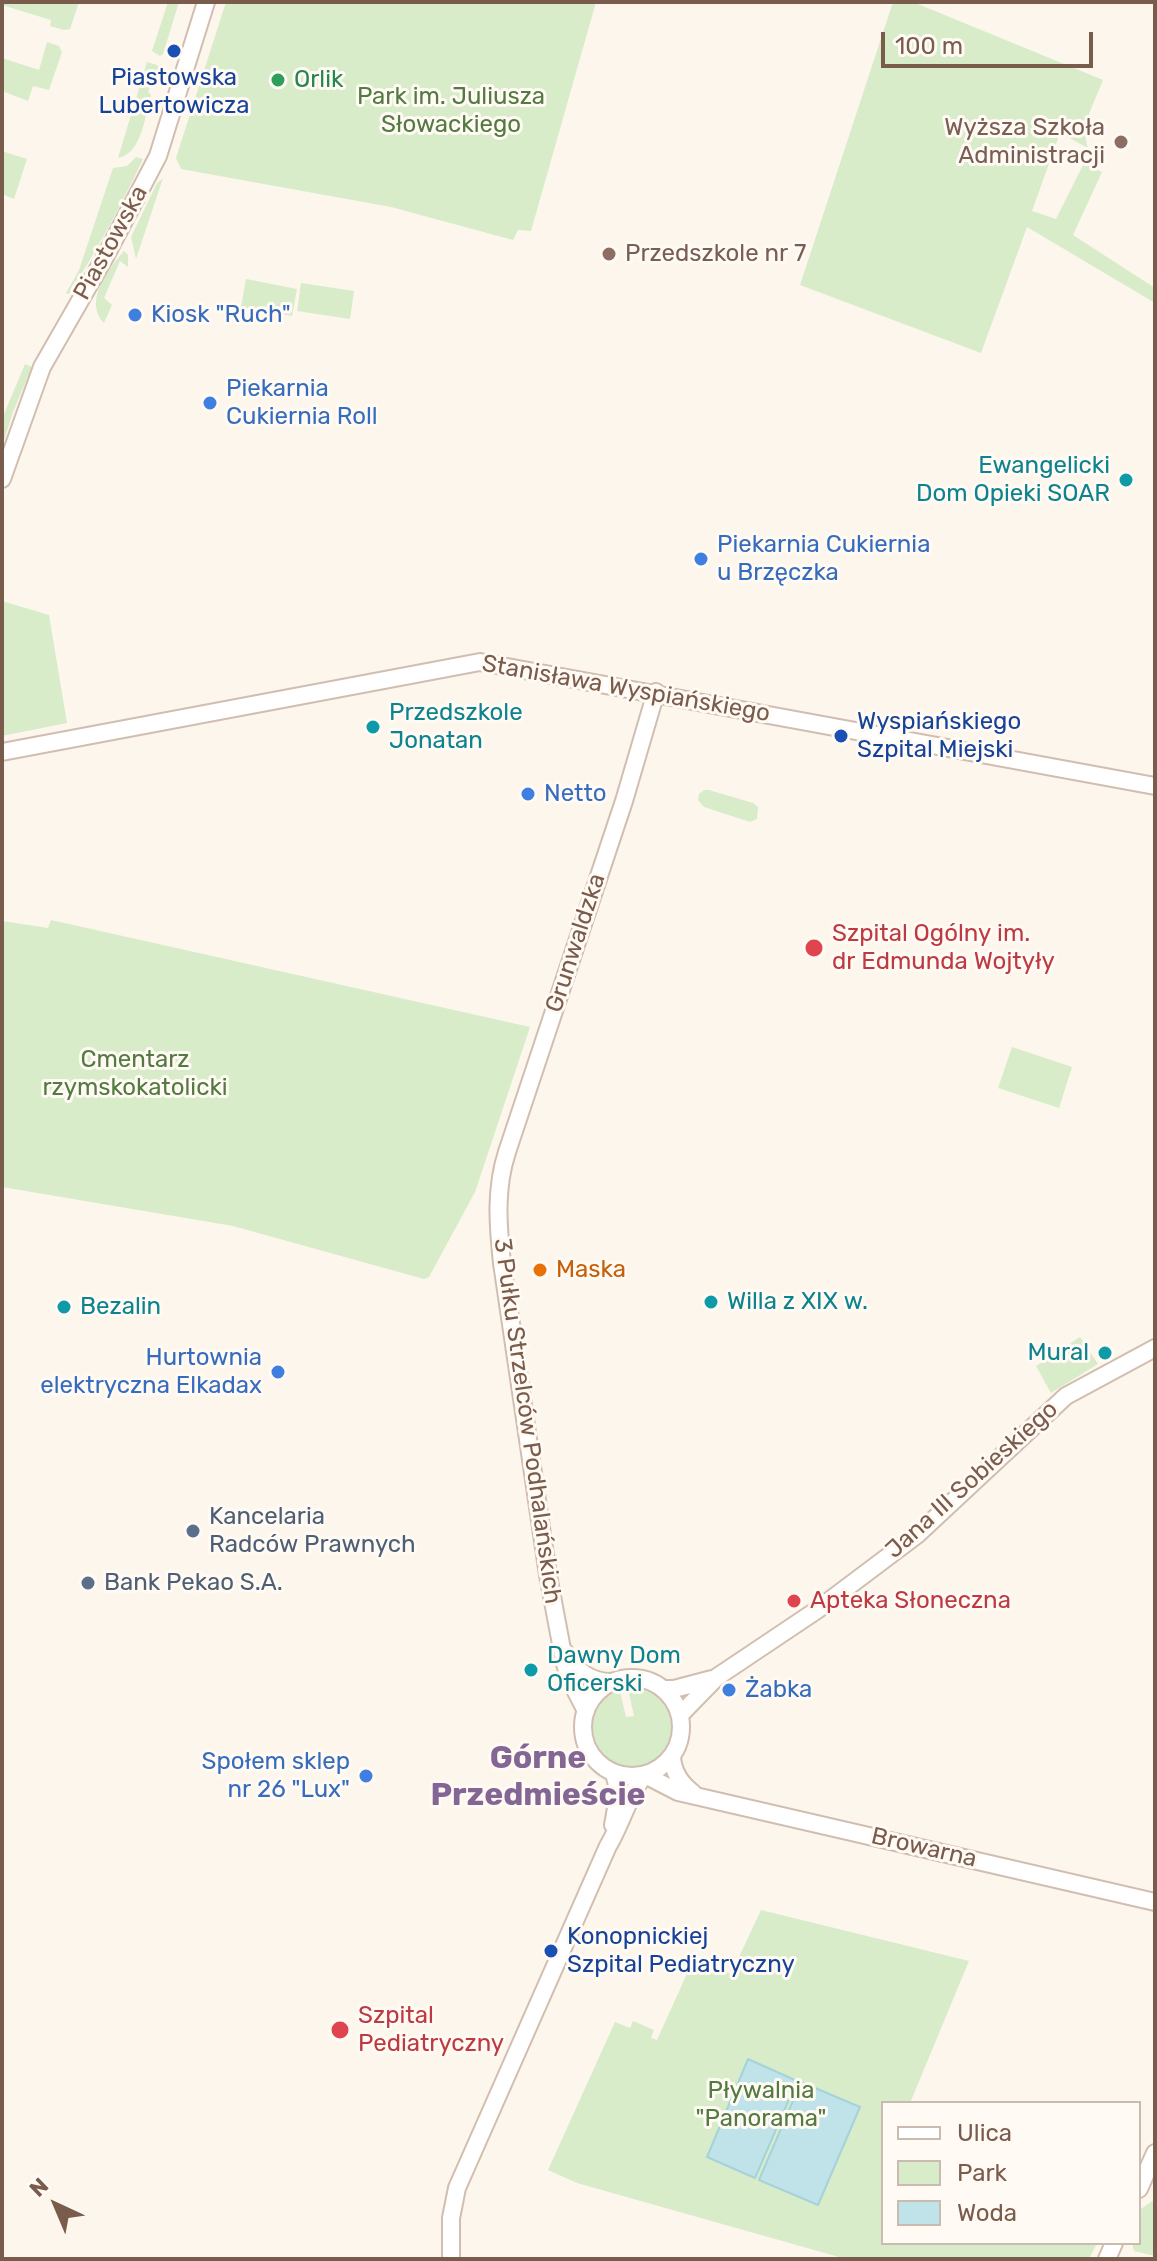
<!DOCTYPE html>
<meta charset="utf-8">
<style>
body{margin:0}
#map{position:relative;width:1157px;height:2261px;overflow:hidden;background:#fdf6ec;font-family:Rubik,sans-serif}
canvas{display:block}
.frame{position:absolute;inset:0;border:4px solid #7a5c4d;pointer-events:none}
.legend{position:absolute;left:881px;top:2101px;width:260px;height:144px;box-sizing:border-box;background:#fffaf3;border:2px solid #cabbb1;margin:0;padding:10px 14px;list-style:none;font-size:24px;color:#7a5c4d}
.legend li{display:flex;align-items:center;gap:16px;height:40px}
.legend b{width:40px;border:2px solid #cabbb1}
.north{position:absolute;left:16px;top:2165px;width:80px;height:80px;-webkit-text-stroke:6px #fffaf3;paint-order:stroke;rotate:316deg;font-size:22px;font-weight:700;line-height:32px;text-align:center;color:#7a5c4d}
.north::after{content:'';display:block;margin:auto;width:28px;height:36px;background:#7a5c4d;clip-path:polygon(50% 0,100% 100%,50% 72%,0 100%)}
.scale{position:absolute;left:881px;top:32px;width:212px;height:36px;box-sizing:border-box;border:4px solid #7a5c4d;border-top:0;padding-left:10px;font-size:24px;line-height:28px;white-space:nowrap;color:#7a5c4d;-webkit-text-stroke:6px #fffaf3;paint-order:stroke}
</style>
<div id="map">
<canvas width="1157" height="2261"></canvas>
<div class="frame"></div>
<ul class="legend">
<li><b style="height:10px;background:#fff"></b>Ulica</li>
<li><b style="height:22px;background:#d8ecc9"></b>Park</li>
<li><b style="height:22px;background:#bfe3e8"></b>Woda</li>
</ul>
<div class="north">N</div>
<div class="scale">100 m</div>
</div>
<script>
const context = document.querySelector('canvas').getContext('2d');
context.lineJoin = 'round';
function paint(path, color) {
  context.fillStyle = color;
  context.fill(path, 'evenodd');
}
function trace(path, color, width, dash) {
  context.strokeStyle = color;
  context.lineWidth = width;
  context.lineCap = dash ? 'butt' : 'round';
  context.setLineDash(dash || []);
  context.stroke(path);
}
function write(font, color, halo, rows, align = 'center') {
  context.font = font + ' Rubik,sans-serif';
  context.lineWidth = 6;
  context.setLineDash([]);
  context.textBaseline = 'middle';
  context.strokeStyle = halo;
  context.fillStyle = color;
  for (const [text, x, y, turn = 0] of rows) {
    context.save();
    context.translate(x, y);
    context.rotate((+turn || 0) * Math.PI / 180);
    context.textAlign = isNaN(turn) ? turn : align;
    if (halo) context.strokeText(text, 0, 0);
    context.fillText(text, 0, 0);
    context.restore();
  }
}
const green = new Path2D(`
 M2,2h77l-9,27 -6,1 -14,-4 1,-6 -49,-15z
 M168,2h11l-16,52 -3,2 -8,-5z
 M226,2h370l-65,229 -13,-1 -5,10 -122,-33 -210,-38 -5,-11z
 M893,2h20l190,78c-8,22 -23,44 -15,68l-28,-15 -28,78 24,8 28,-56 18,9 -29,63 82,53v15l-128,-76 -46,126 -181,-68z
 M47,42l12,4 3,6 -13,38 -16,-4 -5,15 -26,-10v-33l37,12z
 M147,62l10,3 4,6 -3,5 -5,2 -5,14 3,3c-6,20 -9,59 -33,63z
 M2,151l25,8 -13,40 -12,-5z
 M136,157l7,2c-22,47 -46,91 -74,135l-3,-1 13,-23 34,-102 14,-2z
 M163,178l-27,81 -5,-22 26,-54z
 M124,251l4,4v12l-8,-6 -16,37 8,7 -8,18c-21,-21 4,-54 20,-72z
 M246,279l51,10 -5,27 -51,-9z
 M301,283l53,8 -4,28 -53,-8z
 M25,364l7,3 -19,45 -11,35v-28z
 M2,601l47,14 18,108 -65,13z
 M704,790h5l44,13 5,4 -1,12 -7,3 -46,-15 -6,-7 1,-6z
 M51,920l479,107 -55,165 -46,85 -5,2 -191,-53 -231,-39v-266l46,7z
 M1012,1047l60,20 -13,41 -61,-20z
 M1080,1337l18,27 -47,29 -15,-27z
 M632,1686c48,7 58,69 9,81 -46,11 -68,-56 -26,-77l5,1 6,26 8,-1 -6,-27z
 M761,1910l208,51 -59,142h-27v140h214l-8,16h-243l-269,-76 -29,-13 67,-148 15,6 3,-7 21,9 -3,8 6,2 37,-82 37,16z
 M1155,2199v57l-21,-5 -2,-8h7l2,-34z`);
const water = new Path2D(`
 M748,2059l49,22 -42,97 -48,-21z
 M801,2082l59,25 -42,98 -59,-25z`);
const tertiary = new Path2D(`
 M2,479l40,-112 63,-110 53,-101 48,-154
 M2,752l478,-90 675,124
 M565,1652c10,18 24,30 46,30
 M583 1727a49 49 0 1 1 98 0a49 49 0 1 1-98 0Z
 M664,1689h10l38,-10
 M586,1711l-17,-33 -5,-18 -16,-85 -46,-312c-4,-38 -7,-74 5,-111l117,-351 32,-109
 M680,1715l37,-38 100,-67 101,-76 148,-138 89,-48
 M672,1757c1,15 9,27 21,36
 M613,1772c8,17 3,36 0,53
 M645,1775l33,17 477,110
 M1139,2189l16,-36
 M451,2259v-41l6,-30 151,-342c12,-19 24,-59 37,-71
 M1107,2259l7,-16`);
const markers = [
 [174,51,8,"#1a4fb4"],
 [278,80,8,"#2e9e5b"],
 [1121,142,8,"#8d6e63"],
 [609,254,8,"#8d6e63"],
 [135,315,8,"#3f7fe0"],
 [210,403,8,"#3f7fe0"],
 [1126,480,8,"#0f9aa8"],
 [701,559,8,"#3f7fe0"],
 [373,727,8,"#0f9aa8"],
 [841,736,8,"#1a4fb4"],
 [528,794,8,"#3f7fe0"],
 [814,948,10,"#e0444e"],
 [540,1270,8,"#e8710a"],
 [711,1302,8,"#0f9aa8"],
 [64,1307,8,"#0f9aa8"],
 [1105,1353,8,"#0f9aa8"],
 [278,1372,8,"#3f7fe0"],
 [193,1531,8,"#5c6f8a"],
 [88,1583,8,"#5c6f8a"],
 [794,1601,8,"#e0444e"],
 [531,1670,8,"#0f9aa8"],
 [729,1690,8,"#3f7fe0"],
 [366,1776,8,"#3f7fe0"],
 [551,1951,8,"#1a4fb4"],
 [340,2030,10,"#e0444e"]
];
const transitNames = [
 ["Piastowska",174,78,"center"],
 ["Lubertowicza",174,106,"center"],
 ["Wyspiańskiego",857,722],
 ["Szpital Miejski",857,750],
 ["Konopnickiej",567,1937],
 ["Szpital Pediatryczny",567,1965]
];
const leisureNames = [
 ["Orlik",294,80]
];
const parkNames = [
 ["Park im. Juliusza",451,97],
 ["Słowackiego",451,125],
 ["Cmentarz",135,1060],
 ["rzymskokatolicki",135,1088],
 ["Pływalnia",761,2091],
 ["\"Panorama\"",761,2119]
];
const educationNames = [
 ["Wyższa Szkoła",1105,128],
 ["Administracji",1105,156],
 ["Przedszkole nr 7",625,254,"left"]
];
const streetNames = [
 ["Piastowska",111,243,-61],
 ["Stanisława Wyspiańskiego",626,689,10],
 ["Grunwaldzka",576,943,-72],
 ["3 Pułku Strzelców Podhalańskich",527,1421,82],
 ["Jana III Sobieskiego",972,1480,-42],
 ["Browarna",924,1848,13]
];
const shopNames = [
 ["Kiosk \"Ruch\"",151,315],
 ["Piekarnia",226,389],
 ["Cukiernia Roll",226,417],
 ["Piekarnia Cukiernia",717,545],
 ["u Brzęczka",717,573],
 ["Netto",544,794],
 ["Hurtownia",262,1358,"right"],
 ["elektryczna Elkadax",262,1386,"right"],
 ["Żabka",745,1690],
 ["Społem sklep",350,1762,"right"],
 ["nr 26 \"Lux\"",350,1790,"right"]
];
const cultureNames = [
 ["Ewangelicki",1110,466,"right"],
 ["Dom Opieki SOAR",1110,494,"right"],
 ["Przedszkole",389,713],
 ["Jonatan",389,741],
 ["Willa z XIX w.",727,1302],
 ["Bezalin",80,1307],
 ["Mural",1089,1353,"right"],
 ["Dawny Dom",547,1656],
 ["Oficerski",547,1684]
];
const healthNames = [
 ["Szpital Ogólny im.",832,934],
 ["dr Edmunda Wojtyły",832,962],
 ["Apteka Słoneczna",810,1601],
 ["Szpital",358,2016],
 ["Pediatryczny",358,2044]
];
const foodNames = [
 ["Maska",556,1270]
];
const serviceNames = [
 ["Kancelaria",209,1517],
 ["Radców Prawnych",209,1545],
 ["Bank Pekao S.A.",104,1583]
];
const districtNames = [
 ["Górne",538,1759],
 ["Przedmieście",538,1796]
];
paint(green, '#d8ecc9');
paint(water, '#bfe3e8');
trace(water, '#a5d3da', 2);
trace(tertiary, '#d1beb0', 20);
trace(tertiary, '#fff', 16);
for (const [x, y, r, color] of markers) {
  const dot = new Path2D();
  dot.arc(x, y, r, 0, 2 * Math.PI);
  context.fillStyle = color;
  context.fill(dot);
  trace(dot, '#fffaf3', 3);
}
write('24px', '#164399', '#fffaf3', transitNames, 'left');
write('24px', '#27864d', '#fffaf3', leisureNames, 'left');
write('24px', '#537a41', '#fffaf3', parkNames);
write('24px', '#785e54', '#fffaf3', educationNames, 'right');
write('24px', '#7a5c4d', '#fffaf3', streetNames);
write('24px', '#366cbe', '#fffaf3', shopNames, 'left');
write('24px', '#0d838f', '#fffaf3', cultureNames, 'left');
write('24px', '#be3a42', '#fffaf3', healthNames, 'left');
write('24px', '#c56008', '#fffaf3', foodNames, 'left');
write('24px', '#4e5e75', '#fffaf3', serviceNames, 'left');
write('bold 32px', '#846695', '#fffaf3', districtNames);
</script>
